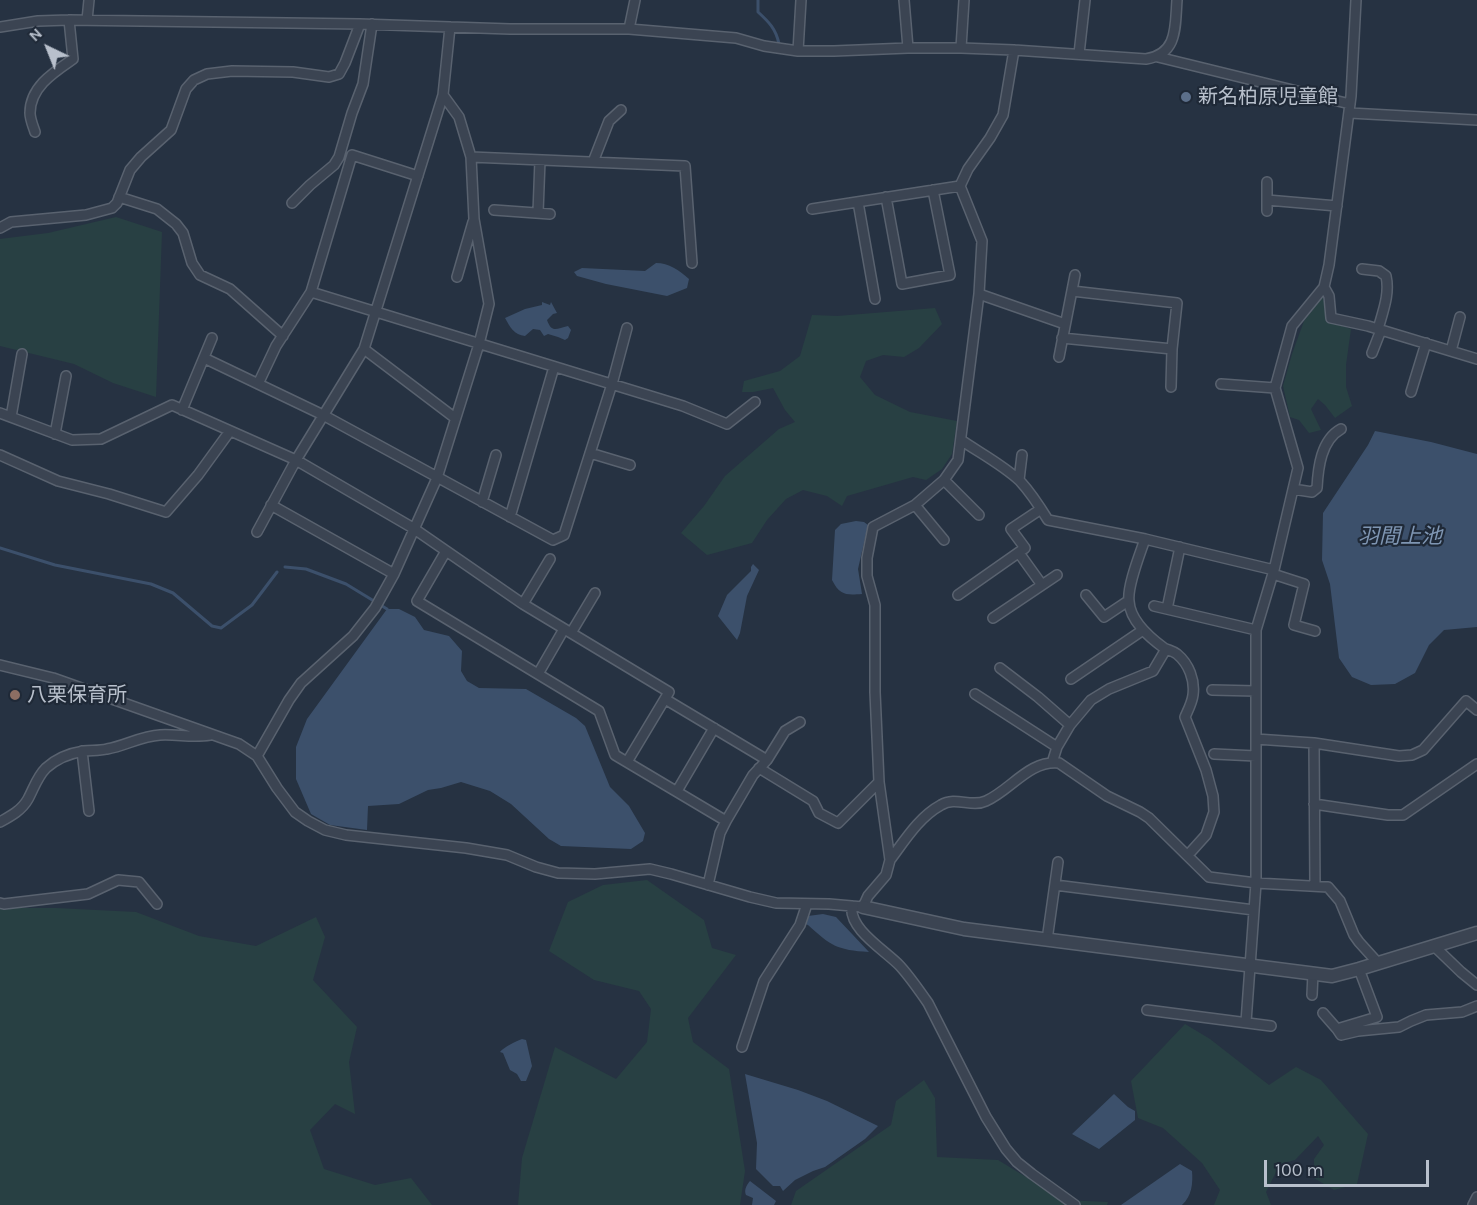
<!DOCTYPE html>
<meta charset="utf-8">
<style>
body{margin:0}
#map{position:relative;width:1477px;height:1205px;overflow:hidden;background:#263242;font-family:Karla,sans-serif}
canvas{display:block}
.north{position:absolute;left:18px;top:18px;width:60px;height:60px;-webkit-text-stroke:4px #1f2937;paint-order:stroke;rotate:317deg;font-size:16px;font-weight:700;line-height:24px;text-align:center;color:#b8c0cc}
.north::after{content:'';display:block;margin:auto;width:21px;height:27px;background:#b8c0cc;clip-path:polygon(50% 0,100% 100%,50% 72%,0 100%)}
.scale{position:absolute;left:1264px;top:1160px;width:165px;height:27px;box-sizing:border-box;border:3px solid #b8c0cc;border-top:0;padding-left:8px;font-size:18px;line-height:21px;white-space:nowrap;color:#b8c0cc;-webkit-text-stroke:4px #1f2937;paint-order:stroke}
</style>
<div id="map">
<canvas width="1477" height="1205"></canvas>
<div class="north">N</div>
<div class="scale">100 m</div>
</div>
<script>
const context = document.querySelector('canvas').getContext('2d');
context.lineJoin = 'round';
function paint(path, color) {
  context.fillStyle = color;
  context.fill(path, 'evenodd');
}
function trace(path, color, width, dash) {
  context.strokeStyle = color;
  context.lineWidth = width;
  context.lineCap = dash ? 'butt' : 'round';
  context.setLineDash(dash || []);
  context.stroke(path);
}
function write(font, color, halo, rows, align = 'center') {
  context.font = font + ' Karla,"Noto Sans JP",sans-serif';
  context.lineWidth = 4.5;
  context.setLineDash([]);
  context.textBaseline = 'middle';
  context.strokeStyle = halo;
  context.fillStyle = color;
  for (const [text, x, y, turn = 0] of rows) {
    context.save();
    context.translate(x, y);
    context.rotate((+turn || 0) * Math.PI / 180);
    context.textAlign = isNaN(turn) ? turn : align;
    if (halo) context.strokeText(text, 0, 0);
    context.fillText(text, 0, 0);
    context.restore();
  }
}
const green = new Path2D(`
 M116,217l46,15 -6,165 -43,-14 -39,-19 -74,-18v-107l48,-6z
 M1323,297l4,24 24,8 -5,36v22l6,19 -17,12 -10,-13 -7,-6 -7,10 10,21 -12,3 -10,-13 -9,-3 -7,-31 9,-32 12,-33z
 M935,308l7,16 -23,24 -15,9 -21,-2 -17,6 -6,16 15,18 35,17 47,9 -5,33 -10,15 -16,11 -13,-3 -66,19 -5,10 -15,-10 -24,-6 -17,9 -19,21 -15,23 -45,12 -26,-22 23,-27 21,-30 54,-47 16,-7 -10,-12 -12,-22 -20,4h-11l2,-11 36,-10 20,-15 12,-41 25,1z
 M647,880l57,40 8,28 24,7 -48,63 5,24 36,27 16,102 -5,34h-222l4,-47 33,-111 61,32 31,-37 4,-33 -12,-18 -45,-11 -45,-29 19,-49 35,-17z
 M0,908h56l80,4 63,24 57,10 60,-29 9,20 -12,43 44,47 -8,35 6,52 -20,-10 -25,26 14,39 51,16 36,-7 21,27h-432z
 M1185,1024l25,15 59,46 27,-18 25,13 47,54 -11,50 -23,6 -20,-12v-19l10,-14 -6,-9 -23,24 -15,4 -14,28 5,13h-57l6,-15 -18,-27 -39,-35 -25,-10 -7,-37z
 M924,1080l11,18 2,59 61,3 66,40 44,2 -1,3h-316l5,-14 95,-66 5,-24z`);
const water = new Path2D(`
 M656,263c13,0 23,7 33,16l-2,9 -20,8 -61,-12 -29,-8 -3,-4 8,-4 63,3z
 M542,302l8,3 1,-3 6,11 -4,1 -6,6c5,14 10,8 21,6l3,4 -3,8 -3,2 -7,-3 -10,-3 -4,2 -4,-6 -7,-1 -8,7c-11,-1 -15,-9 -20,-18l20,-9 17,-4z
 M1375,431l56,11 46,12v173l-33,3 -15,15 -14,28 -20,11 -24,1 -19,-8 -13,-19 -9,-74 -8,-24 1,-47 45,-68z
 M856,521l8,1 4,3 -10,44 4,25c-15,1 -22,2 -30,-14l3,-50 6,-6z
 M753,564l6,6 -12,26 -7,37 -3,7 -19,-24 9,-21 24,-24v-4z
 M387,609h12l16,8 9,13 25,6 13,15 -1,20 6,10 12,7 47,1 50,29 9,8 25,61 19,19 16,27 -2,8 -12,8 -70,-3 -12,-7 -38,-35 -21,-13 -29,-9 -20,6 -13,2 -29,14 -31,2 -1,24 -37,-5 -19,-11 -15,-35v-32l11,-28z
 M823,914l13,3 33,35c-32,-2 -38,-6 -61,-27l-3,-1 3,-8z
 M522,1039l4,1 6,26 -6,15h-5l-4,-7 -7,-4 -7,-17 -3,-1c4,-5 16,-11 22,-13z
 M745,1074l53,16 29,11 51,25 -13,13 -40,28 -12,4 -18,9 -12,11 -3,-5h-7l-17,-17 1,-26z
 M1114,1094l14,13 7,4v9l-36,29 -27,-15z
 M1180,1164l12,7c1,12 0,25 -10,34h-61z
 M750,1181l26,20 -2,4h-22l1,-7 -7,-3c-2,-5 0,-9 4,-14z`);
const stream = new Path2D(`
 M758,0v12c11,10 18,17 21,32
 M0,548l55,17 96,19 22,9 39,33 9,2 31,-23 25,-33
 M285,567l21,2 40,15 41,25`);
const minor = new Path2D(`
 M904,0l4,48
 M87,20l2,-20
 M0,27l38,-6 31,-1 291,4 150,5h119l107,9 28,8 34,5h36l74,-3h53l53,2 132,9c32,-5 29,-32 31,-59
 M629,29l6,-29
 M961,48l3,-48
 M798,51l3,-51
 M1079,54l6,-54
 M1158,57l192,47
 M1350,113l127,7
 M35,132c-2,-6 -5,-13 -5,-19 0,-26 24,-41 43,-54l-4,-39
 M471,157l214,9 7,97
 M593,162l16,-41 12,-11
 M119,197l38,12 19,15 7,9 9,30 8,12 30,14 53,47
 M886,197l16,87 48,-9 -17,-85
 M1267,200l70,6
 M858,202l17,97
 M292,203l18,-18 24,-20 5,-8 13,-44 11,-29 9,-60
 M812,209l148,-23
 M494,210l56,4
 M1267,211v-29
 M538,213l2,-53
 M0,228l11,-6 75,-7 26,-7 5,-5 13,-33 11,-13 30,-27 15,-41 8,-9 13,-6 25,-3 61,1 36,5 10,-3 6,-11 15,-39
 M1362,269l17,2 7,5c4,18 -3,35 -8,53
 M457,277l16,-55
 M1324,287l5,9 2,22 37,8 109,33
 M1072,291l105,12 -5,46 -1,38
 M311,292l372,114 44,18 28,-22
 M979,294l86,30
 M1062,338l110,11
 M364,349l91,69
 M1451,351l9,-34
 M1372,353l9,-23
 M1059,357l16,-82
 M204,358l119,57 230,125 11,-5 48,-151 15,-56
 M258,384l18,-38 35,-54 41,-137 66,21
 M1221,384l54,4
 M1411,392l15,-49
 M182,410l30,-72
 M0,413l72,27 29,-1 71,-34 124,55 117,68 110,76 146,88 -42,70
 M11,417l11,-63
 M55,434l11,-58
 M961,440c19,13 42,25 59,41 11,12 20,26 28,39l97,19 129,31
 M590,453l40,12
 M0,455l58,26 51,13 57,18 32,-37 32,-44
 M944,480l35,35
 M1019,480l3,-25
 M1293,489l19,3 5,-4c1,-20 4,-48 24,-59
 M482,502l14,-47
 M271,505l123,69
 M915,505l29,35
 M510,517l44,-150
 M257,532l39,-72 68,-111 79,-254
 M1145,539c-5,15 -18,47 -16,62 1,20 20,36 35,47 4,2 9,3 13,6 12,10 18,26 16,41 -1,8 -5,15 -8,22l21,53 7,26 1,16 -8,23 -18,20
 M446,551l-29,50 182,110 16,44 111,66
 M1019,553l23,32
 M1273,574l31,10 -10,41 21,6
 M958,595l67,-47 -14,-19 30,-20
 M1086,595l18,22 24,-16
 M523,604l27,-45
 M1154,606l102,24
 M1167,609l13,-62
 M993,618l64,-43
 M571,633l24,-40
 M0,665l53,13 186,66 18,12 20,32 18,24 13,9 17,9 21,5 120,13 41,7 29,12 22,6 37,1 55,-5 21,5 79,23 26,6 53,1 34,3 5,-11 18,-21 4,-15 -11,-78 -4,-90v-87l-8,-29v-18l6,-31 42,-22 29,-25 14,-20 21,-166 3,-53 -22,-55 8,-17 22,-31 13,-23 11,-65
 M1000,668l38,29 32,28
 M538,674l26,-45
 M1071,679l72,-49
 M1212,690l44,1
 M975,694l82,53
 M665,699l102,61
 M1256,739l58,4 85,13 13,-1 11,-5 43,-49 11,9
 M1314,743l1,143
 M82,751l7,60
 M1214,754l42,2
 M257,756l32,-56 12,-17 52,-47 22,-28 19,-34 43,-96 42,-134 10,-40 -15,-85 -3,-62 -12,-40 -16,-22 7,-68
 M1052,763l5,-16 13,-22 21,-25 18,-11 44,-18 13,-22
 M759,768l54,33 6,12 19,10 41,-41
 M677,791l37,-63
 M1314,804l74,11h15l74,-51
 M0,822c11,-6 22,-12 28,-23 6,-11 9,-22 18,-31 10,-9 25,-15 38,-17 7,-1 15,0 23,-2 18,-3 34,-13 53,-14 17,-1 33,3 50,0
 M890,860c15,-20 29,-43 51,-55 15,-9 30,3 45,-4 25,-11 43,-41 73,-38l48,33 33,16 9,6 60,59 47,6 72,4 12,14 14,34 5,7 19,21
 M708,885l12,-52 6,-12 27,-46 14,-15 18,-29 15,-9
 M1055,885l199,25
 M0,903l4,1 84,-10 30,-14 21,2 18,22
 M852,906c-4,23 34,45 48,60 10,11 19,24 28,37l58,114 20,32 11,13 15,12 43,31
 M1047,940l11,-78
 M1434,946l27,26 16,13
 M1312,995l1,-22
 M1147,1010l124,16
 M1323,1013l14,16 40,-12 -18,-48
 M1246,1022l10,-139v-253l18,-60 24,-102 -23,-80 17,-62 32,-39 5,-22 22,-169 5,-96
 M1337,1029l4,6 17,-4 41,-4 12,-6 15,-6 36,-3 15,-6
 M742,1047l22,-66 36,-56 7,-21
 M1473,1205l4,-8`);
const tertiary = new Path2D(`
 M863,907l101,22 368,47 27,-7 118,-36`);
const markers = [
 [1186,97,6,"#5c6f8a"],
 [15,695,6,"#8d6e63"]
];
const poiNames = [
 ["新名柏原児童館",1198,97],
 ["八栗保育所",27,695]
];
const waterNames = [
 ["羽間上池",1400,537]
];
paint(green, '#284043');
paint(water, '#3c506b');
trace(stream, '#3c506b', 3);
trace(minor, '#59626f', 12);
trace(tertiary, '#59626f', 15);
trace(minor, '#3b4452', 9);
trace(tertiary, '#3b4452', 12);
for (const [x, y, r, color] of markers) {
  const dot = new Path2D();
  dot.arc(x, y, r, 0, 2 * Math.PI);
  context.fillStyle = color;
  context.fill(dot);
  trace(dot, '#1f2937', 2);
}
write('20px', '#b8c0cc', '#1f2937', poiNames, 'left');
write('italic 21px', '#7f96b3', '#1f2937', waterNames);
</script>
